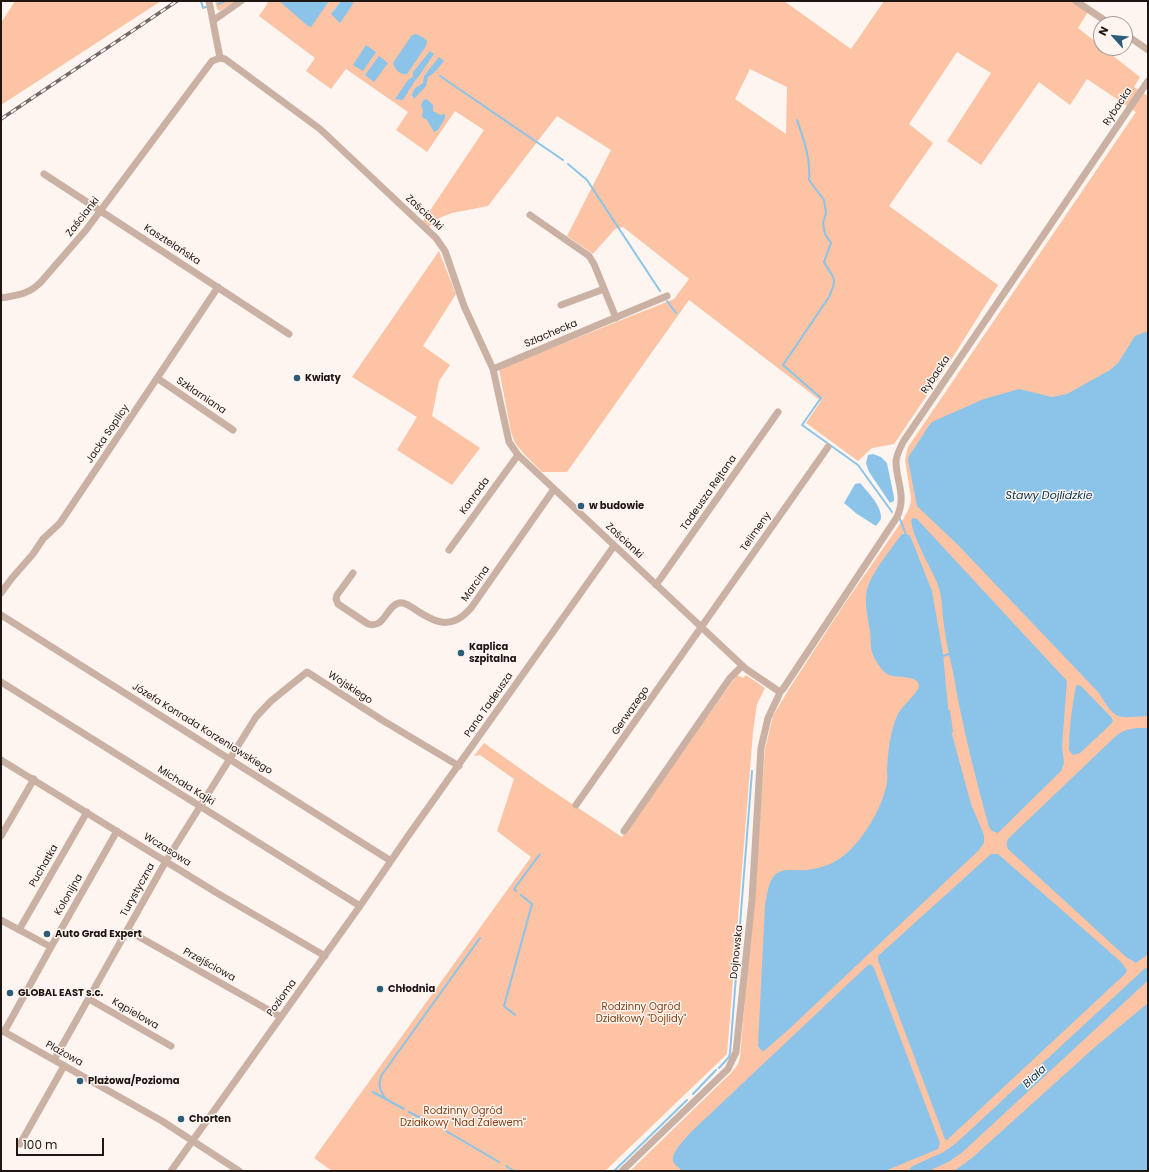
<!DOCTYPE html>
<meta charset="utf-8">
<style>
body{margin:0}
#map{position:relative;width:1149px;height:1172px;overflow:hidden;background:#fef5f0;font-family:Poppins,sans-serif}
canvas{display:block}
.frame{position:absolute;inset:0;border:2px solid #1e1612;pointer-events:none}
.north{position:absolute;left:1093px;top:16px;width:40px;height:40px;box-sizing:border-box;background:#fef5f0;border:1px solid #a49c97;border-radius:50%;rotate:297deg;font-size:11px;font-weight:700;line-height:16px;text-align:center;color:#1e1612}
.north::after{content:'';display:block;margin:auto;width:14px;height:18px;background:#2b5c7a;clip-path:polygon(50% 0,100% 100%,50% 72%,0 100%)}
.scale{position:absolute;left:16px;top:1138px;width:88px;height:18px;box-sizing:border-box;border:2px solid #1e1612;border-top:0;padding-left:5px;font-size:12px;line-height:14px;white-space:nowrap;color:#1e1612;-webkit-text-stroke:3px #fef5f0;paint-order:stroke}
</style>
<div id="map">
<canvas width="1149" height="1172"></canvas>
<div class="frame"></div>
<div class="north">N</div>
<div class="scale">100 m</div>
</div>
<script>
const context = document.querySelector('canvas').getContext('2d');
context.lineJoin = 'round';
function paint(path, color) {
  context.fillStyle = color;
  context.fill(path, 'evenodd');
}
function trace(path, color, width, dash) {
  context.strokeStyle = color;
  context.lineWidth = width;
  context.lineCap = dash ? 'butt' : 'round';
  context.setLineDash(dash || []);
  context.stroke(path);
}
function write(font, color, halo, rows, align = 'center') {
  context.font = font + ' Poppins,sans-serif';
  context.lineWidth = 3;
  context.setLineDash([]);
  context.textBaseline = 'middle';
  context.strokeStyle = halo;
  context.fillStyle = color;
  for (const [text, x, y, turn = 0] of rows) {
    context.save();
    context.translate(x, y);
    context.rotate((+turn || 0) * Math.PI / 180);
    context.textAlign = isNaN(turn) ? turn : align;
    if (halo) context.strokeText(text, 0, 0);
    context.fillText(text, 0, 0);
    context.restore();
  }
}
const green = new Path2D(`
 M15,1h146l-160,104v-82z
 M215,1h20l-15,10 -3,-2z
 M264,1h77l-10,13 22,-10v-3h431l67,48 33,-48h188l16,11 -10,16 23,18v2h2l37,29 -6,10 14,9v1075h-518l102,-99 6,-8 2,-6 25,-309 8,-33 16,-27 54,-83 61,-88c3,-6 7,-12 7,-20l-6,-38 3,-13 228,-335 -49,-33 -17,26 -31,-23 -58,83 -34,-24 44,-68 -34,-21 -48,72 24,19 -44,63 109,79 -47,75 -57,84 -22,4 -14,13 -52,-38 15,-22 -132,-101 -122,172h-25l-17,-17 -10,-12 -4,-11 -12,-63 175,-70 15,-20 -66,-52 -8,2 -22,25 -26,-18 44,-86 -54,-34 -69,90 -36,7 -13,5 -10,9 -6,-6 61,-91 -29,-19 -28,41 -31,-22 12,-18 -62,-43 -15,20 -25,-18 9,-13 -56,-42 9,-13zM750,69l37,18 -1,47 -51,-35z
 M439,251l17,43 -33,52 27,19 -11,16 -7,35 48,32 -28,37 -55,-35 20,-33 -65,-40z
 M737,675l6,3 3,-3 19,13 -8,16 -4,28 -26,322 -122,117h-273l-18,-13 217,-301 -34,-26 17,-52 -34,-24 -6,1 10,-13 58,41 80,53z`);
const water = new Path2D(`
 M279,1h50l-18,26 -3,-1z
 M341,1h12v3l-13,19 -9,-9z
 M416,34l8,4 3,3 -1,5 -19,28c-7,1 -12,-4 -14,-11l19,-28z
 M366,45l10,7 -13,19 -10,-6z
 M430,51l4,3 -15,22c-4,3 -12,18 -16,24l-8,-1 13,-19 5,-3v-5z
 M379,56l9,7 -14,19 -9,-7z
 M439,57l5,4 -10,12 -6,4 -2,9 -12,13 -2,-4 2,-6 9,-6 1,-7z
 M424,99l4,1 5,5v6l7,4 5,-1v4l-7,12 -4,2 -7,-12 -5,-3 1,-7 -2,-5z
 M1148,331v385c-32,2 -32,5 -49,-23l-141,-148 -41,-39 -9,-46 1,-4 21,-32 4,-3 50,-22 35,-10 33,8 15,-3 43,-24 8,-7 17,-27z
 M873,454l8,3 6,6 7,34v4l-4,2 -21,-31 -3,-9 2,-8z
 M860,483c7,8 22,23 21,35 0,2 -3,5 -5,8l-19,-12 -13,-11 11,-19z
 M912,518l5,1 150,162 -5,65 2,17 -3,8 -63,62 -6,-2 -3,-4c-14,-51 -27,-102 -36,-155 -4,-17 -8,-36 -10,-54 -1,-11 -1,-22 -5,-33 -4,-12 -31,-57 -26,-67z
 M904,534l5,1 2,3 21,53 11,63 7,73 21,77 13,31v8l-6,8 -190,179 -24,21h-2l-4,-5 7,-140c2,-11 3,-26 12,-33 8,-5 21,-2 30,-3 6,-1 12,-2 18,-4 25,-8 45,-38 55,-61 3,-8 6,-15 7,-23 1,-4 0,-8 0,-12 1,-18 3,-40 11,-56 4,-8 22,-23 21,-29 -1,-10 -23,-7 -30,-10 -7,-3 -15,-16 -17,-23 -2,-6 -1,-15 -2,-21 -2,-15 -7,-30 -2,-45 7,-18 22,-35 33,-51z
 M1078,685l3,1 30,31 2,4 -2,3 -31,29 -7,2 -4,-5c0,-21 3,-43 7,-64z
 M1148,728v226l-12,9 -10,-6 -118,-108c-2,-5 -2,-8 2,-12l107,-102c9,-7 19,-7 31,-7z
 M991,854h7l122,107 7,9 -1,3 -179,167 -2,-1 -67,-179v-4z
 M868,965h4l2,3 66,175 -2,6 -53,22h-203c-3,-3 -8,-7 -9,-10 -2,-8 12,-22 17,-28z
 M1148,1003v168h-194l18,-13 123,-111z`);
const stream = new Path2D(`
 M201,1l2,7 3,-1
 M218,4l8,-3
 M440,76l123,84
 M797,120c7,20 14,39 12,60l15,20 2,13 -3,10 2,11 6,9 -7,19c10,18 14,14 5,35l-46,68 38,33 -19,27 56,40 34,47
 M568,164l19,16 73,111
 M667,301l9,12
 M900,519l6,16
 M943,656l6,-2 2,1
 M949,711l3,21
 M516,891l-2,-2 26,-35
 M515,1015l-11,-9 28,-102 -11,-9
 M719,1068l10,-11 1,-4 22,-282
 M373,1092l31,17
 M693,1094l23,-24
 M1008,1095l4,5
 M385,1098c-5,-8 -7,-13 -4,-22l99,-138
 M409,1112l28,14
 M446,1131l53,31
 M506,1166l8,5
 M614,1171l73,-71`);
const river = new Path2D(`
 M915,1171l31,-14 14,-10 188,-174`);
const minor = new Path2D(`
 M209,1l11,57
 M1076,1l34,23
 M214,20l27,-19
 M1125,34l23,16
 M44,174l245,160
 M530,215l59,41 5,8 22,54
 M1,298c17,-3 26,-3 39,-15l46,-53 126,-169 8,-3 5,1 95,70 116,109 9,13 19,55 29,63 16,73 9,13 228,214 34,23
 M561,305l43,-16
 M493,369l174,-73
 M157,378l76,52
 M449,550l69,-95
 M353,573l-16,22 -1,4 2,5 30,20c17,5 18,-18 31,-21 5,-1 9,2 14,5 22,15 38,23 58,0l83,-119
 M656,585l122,-173
 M1,593l11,-15 21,-24 10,-15 17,-16 158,-236
 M1,615l390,246
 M1,682l359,224
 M780,692l3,-3 114,-172c10,-22 -1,-35 -1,-56 1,-7 4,-13 7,-19l245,-361
 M1,760l216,133 108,63
 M576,805l252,-358
 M624,831l106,-153 12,-12
 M1,836l33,-57
 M1,920l50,27
 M19,930l68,-118
 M127,930l154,87
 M89,999l82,47
 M1,1030l161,91 77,50
 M4,1032l47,-85 66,-116
 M54,1060l112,-199 90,-144 15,-16 36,-29 75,48 77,46
 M20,1144l44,-78
 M171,1171l189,-265 48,-70 206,-290
 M622,1171l106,-102 8,-17 16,-152 9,-152 7,-30 10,-21 2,-5`);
const rail = new Path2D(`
 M1,119l176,-118`);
const markers = [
 [297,378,4,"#2b5c7a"],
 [581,506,4,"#2b5c7a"],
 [461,653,4,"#2b5c7a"],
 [47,934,4,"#2b5c7a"],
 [380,989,4,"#2b5c7a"],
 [10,993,4,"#2b5c7a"],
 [80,1081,4,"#2b5c7a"],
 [181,1119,4,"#2b5c7a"]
];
const streetNames = [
 ["Rybacka",1118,107,-56],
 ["Zaścianki",424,213,43],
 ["Zaścianki",83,217,-52],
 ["Kasztelańska",172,245,33],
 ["Szlachecka",551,334,-23],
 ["Rybacka",936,375,-56],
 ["Szklarniana",201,396,34],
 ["Jacka Soplicy",108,434,-56],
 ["Tadeusza Rejtana",709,493,-55],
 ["Konrada",475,496,-54],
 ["Telimeny",756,532,-55],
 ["Zaścianki",624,541,43],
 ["Marcina",476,584,-55],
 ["Wojskiego",350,688,33],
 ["Pana Tadeusza",489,705,-55],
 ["Gerwazego",631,711,-55],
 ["Józefa Konrada Korzeniowskiego",202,729,32],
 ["Michała Kajki",186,786,32],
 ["Wczasowa",167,850,32],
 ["Puchatka",44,866,-60],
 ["Turystyczna",138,890,-61],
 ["Kolonijna",69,895,-60],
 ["Dojnowska",737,952,-84],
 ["Przejściowa",209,965,29],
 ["Pozioma",282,998,-54],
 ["Kąpielowa",135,1014,30],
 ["Plażowa",64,1054,29]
];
const poiNames = [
 ["Kwiaty",305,378],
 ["w budowie",589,506],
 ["Kaplica",469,647],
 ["szpitalna",469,659],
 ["Auto Grad Expert",55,934],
 ["Chłodnia",388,989],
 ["GLOBAL EAST s.c.",18,993],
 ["Plażowa/Pozioma",88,1081],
 ["Chorten",189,1119]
];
const parkNames = [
 ["Rodzinny Ogród",641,1007],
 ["Działkowy \"Dojlidy\"",641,1019],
 ["Rodzinny Ogród",463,1111],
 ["Działkowy \"Nad Zalewem\"",463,1123]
];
const waterNames = [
 ["Stawy Dojlidzkie",1049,496],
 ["Biała",1035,1077,-43]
];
paint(green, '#fcc3a4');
paint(water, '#8cc4e9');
trace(stream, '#8cc4e9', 2);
trace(river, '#8cc4e9', 11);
trace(minor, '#cbb1a4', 7);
trace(rail, '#716965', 3.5);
trace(rail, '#fef5f0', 2, [6]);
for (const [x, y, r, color] of markers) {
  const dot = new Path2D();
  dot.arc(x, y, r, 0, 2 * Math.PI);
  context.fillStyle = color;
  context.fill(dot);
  trace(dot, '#fef5f0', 1.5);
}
write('10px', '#1e1612', '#fef5f0', streetNames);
write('bold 10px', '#1e1612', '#fef5f0', poiNames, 'left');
write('10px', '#833f11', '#fef5f0', parkNames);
write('italic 11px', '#03334c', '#fef5f0', waterNames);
</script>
